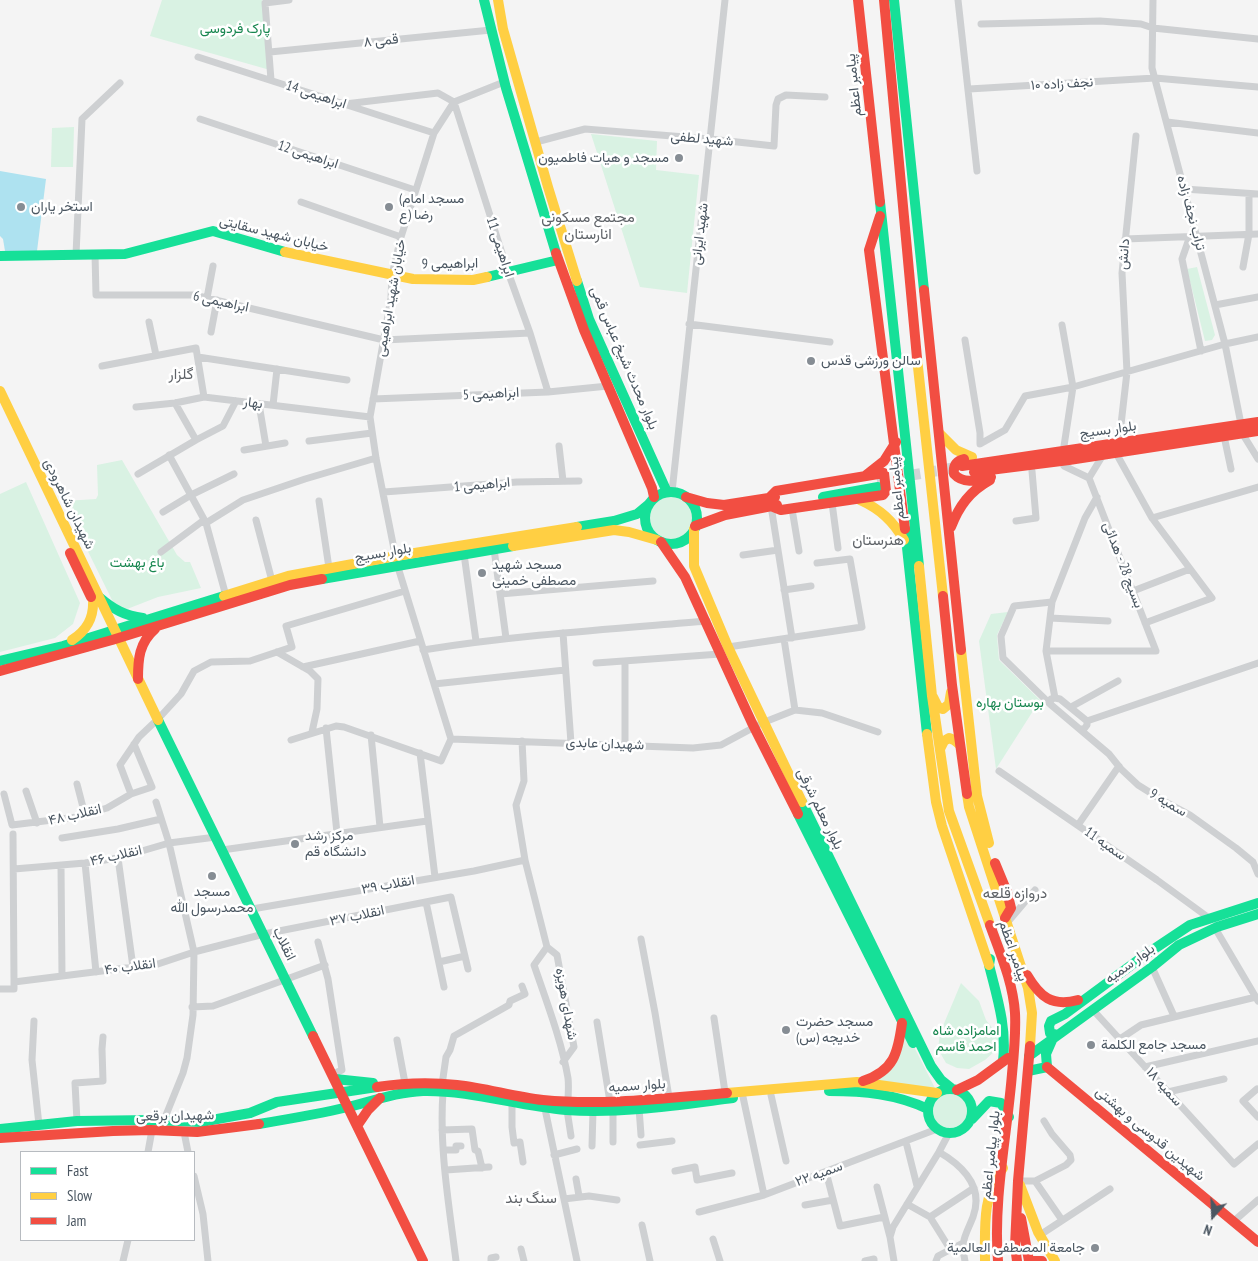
<!DOCTYPE html>
<meta charset="utf-8">
<style>
body{margin:0}
#map{position:relative;width:1258px;height:1261px;overflow:hidden;background:#f4f4f4;font-family:"PT Sans Narrow",sans-serif}
canvas{display:block}
.legend{position:absolute;left:20px;top:1151px;width:175px;height:90px;box-sizing:border-box;background:#fff;border:1px solid #b7bbc0;margin:0;padding:6px 9px;list-style:none;font-size:15px;color:#4a5661}
.legend li{display:flex;align-items:center;gap:10px;height:25px}
.legend b{width:25px;border:1px solid #b7bbc0}
.north{position:absolute;left:1188px;top:1191px;width:50px;height:50px;-webkit-text-stroke:4px #fff;paint-order:stroke;rotate:200deg;font-size:14px;font-weight:700;line-height:20px;text-align:center;color:#4a5661}
.north::after{content:'';display:block;margin:auto;width:18px;height:22px;background:#4a5661;clip-path:polygon(50% 0,100% 100%,50% 72%,0 100%)}
</style>
<div id="map">
<canvas width="1258" height="1261"></canvas>
<ul class="legend">
<li><b style="height:6px;background:#16e098"></b>Fast</li>
<li><b style="height:6px;background:#ffcf43"></b>Slow</li>
<li><b style="height:6px;background:#f24e42"></b>Jam</li>
</ul>
<div class="north">N</div>
</div>
<script>
const context = document.querySelector('canvas').getContext('2d');
context.lineJoin = 'round';
function paint(path, color) {
  context.fillStyle = color;
  context.fill(path, 'evenodd');
}
function trace(path, color, width, dash) {
  context.strokeStyle = color;
  context.lineWidth = width;
  context.lineCap = dash ? 'butt' : 'round';
  context.setLineDash(dash || []);
  context.stroke(path);
}
function write(font, color, halo, rows, align = 'center') {
  context.font = font + ' "PT Sans Narrow",Vazirmatn,sans-serif';
  context.lineWidth = 5;
  context.setLineDash([]);
  context.textBaseline = 'middle';
  context.strokeStyle = halo;
  context.fillStyle = color;
  for (const [text, x, y, turn = 0] of rows) {
    context.save();
    context.translate(x, y);
    context.rotate((+turn || 0) * Math.PI / 180);
    context.textAlign = isNaN(turn) ? turn : align;
    if (halo) context.strokeText(text, 0, 0);
    context.fillText(text, 0, 0);
    context.restore();
  }
}
const green = new Path2D(`
 M162,0h100l8,70 -120,-34z
 M74,127l-1,40h-22l1,-39z
 M591,134l66,7 -1,29 43,5 -12,118 -47,-6z
 M1197,267l18,68 -3,5 -7,1 -18,-72z
 M122,460l55,95 8,7h5l11,26 -43,9 -36,14 -7,-5 -51,-103 1,-2 31,-2 2,-4 -1,-30z
 M26,482l54,121 -7,21 -18,14 -55,14v-158z
 M649 518a22 22 0 1 1 44 0a22 22 0 1 1-44 0Z
 M1008,612l-11,23 2,25 41,40 -44,69 -17,-128 12,-27z
 M961,983l18,18 7,19 18,23 -19,17 -16,9 -12,-1 -11,-5 -8,-14 2,-16z
 M902,1023l35,69 -66,-13 16,-10z
 M933 1111a17 17 0 1 1 34 0a17 17 0 1 1-34 0Z`);
const water = new Path2D(`
 M0,171l46,8 -9,72h-32l-2,-12 -3,-3z`);
const primaryTunnel = new Path2D(`
 M877,481l76,-13`);
const street = new Path2D(`
 M958,0l19,171
 M1153,0l-1,68 73,276 16,80
 M981,24l119,-3 41,3 12,4 105,11
 M270,52l221,-22
 M198,57l236,76
 M271,80l-6,-77 24,-3
 M969,89l186,-11 103,9
 M345,104l93,-11 16,9 54,170 22,61 18,59
 M200,119l215,71
 M1167,122l91,11
 M536,142l49,-13 125,10 64,7 2,-41 2,-6 8,-4 39,2
 M1184,189l74,5
 M301,202l100,35
 M1190,236l-8,23 19,92
 M1125,239l133,-5
 M95,254l1,41h98l190,45 146,-7
 M76,255l6,-136 38,-36
 M1243,267l6,-33v-40
 M207,298l6,-32
 M1215,305l43,-8
 M149,322l7,33
 M689,324l141,18
 M1062,325l11,62 -9,59
 M211,332l6,-32
 M965,340l15,93v11l25,-14 20,-34 48,-9 152,-43 33,-7
 M198,357l149,23
 M102,366l94,-18 8,49
 M373,399l175,-7 60,-6
 M175,403l21,37
 M259,404l7,42
 M273,405l4,-36
 M136,407l39,-4 29,-6 166,20
 M1242,433l16,26
 M1224,436l7,33
 M309,441l63,-8
 M1119,442l8,-70 -5,-99 14,-137
 M559,446l4,35
 M244,450l41,-7
 M1116,453l36,65 60,80 -67,25
 M169,455l37,68 20,73
 M1064,466l25,12
 M138,474l58,-34 27,-14 13,-25
 M1089,478l14,-23
 M384,492l133,-10 62,-1
 M672,492l53,-492
 M319,501l10,67
 M832,503l6,45
 M771,506l21,132
 M792,509l7,42
 M163,512l28,-17 43,-21
 M1152,518l106,-31
 M256,520l16,61
 M1016,521l20,-3 -4,-47
 M206,523l37,-23 62,-21 71,-21
 M494,549l12,89
 M161,552l43,-32
 M464,554l12,87
 M743,555l35,-5
 M784,590l27,-4
 M1133,591l57,-22
 M500,594l153,-13
 M1050,618l58,3
 M563,633l8,110
 M784,639l11,71
 M728,647l134,-20 -12,-68 -33,4
 M423,650c94,-15 189,-21 284,-29
 M1046,651h110l-67,-173
 M277,652l33,19 8,8 -1,30 -5,23
 M596,663l124,-9
 M303,667l117,-26
 M434,684l131,-14
 M1055,698l-9,-47 6,-49 33,-84 12,-21
 M1050,704l-47,-46 -2,-22 13,-30 38,-4
 M1071,707l47,-26
 M1087,721l171,-58
 M326,728l11,105
 M1080,729h4l3,-4v-4l-27,-22 -5,-1 -4,1 -1,5 59,50 12,15 17,16 24,15 28,15 46,33 17,14 5,12
 M371,735l9,92
 M451,739l-54,-175 -21,-106 -6,-41 21,-119 1,-23 9,-38 33,-104 20,-31 50,-20
 M451,739l242,9 28,-3 41,-22 33,-13 27,3 56,19
 M291,740l45,-14 8,1 97,34 10,-22
 M522,741l2,40 -8,24 9,55 22,87 10,8 17,92 -11,15
 M625,745v-83
 M420,753l15,124
 M999,771l158,109 52,38
 M77,784l8,31
 M26,791l11,32
 M4,794l8,31 65,-8 30,-9 24,-14 -11,-29 19,-28 20,-19 22,-24 13,-23 17,-9 39,-1 42,-14 -6,-21 119,-35
 M131,794l21,-7 -18,-43
 M156,802l13,41 25,109 -1,63 -6,43 -4,15 -19,47
 M1078,825l41,-59
 M13,834l1,148
 M62,838l56,-9 43,-10
 M222,850l205,-29
 M118,858l15,109
 M85,863l11,109
 M61,866l1,110
 M14,869l71,-6 33,-5 51,-15 47,-6
 M426,902l18,85
 M252,909l222,-38 51,-11
 M1007,923l28,-33
 M1215,928l43,73
 M641,939l14,74 14,84
 M318,942l10,37 14,91 -9,4
 M547,947l-13,18c12,35 28,77 34,113 1,8 0,16 0,24
 M439,962l26,-6
 M1152,967l22,49
 M0,989h14v-7l144,-18 36,-12 70,-18 187,-37 17,72
 M192,1007l21,-1 14,-5 98,-36
 M1093,1010l141,154 24,-20
 M714,1018l11,74
 M34,1021l-2,39 7,65
 M597,1022l13,80
 M1120,1039l21,-14 115,-28
 M397,1040l8,43
 M1145,1067l113,-26
 M442,1085l4,-28 4,-7 4,-14 48,-27 7,-4 1,-4 15,-7 -3,-8
 M1257,1089l-14,12 15,16
 M443,1092c-4,56 6,113 13,169
 M1168,1092l56,-13
 M771,1095l15,66
 M743,1097l21,98
 M512,1103v24l2,16 6,-1 3,20
 M639,1108l2,27
 M545,1109l32,152
 M567,1110l4,26
 M613,1110v32
 M77,1121l-2,-38 28,-2 -1,-32 1,-12
 M442,1130l30,-1 3,21 3,1 4,17
 M184,1132l4,20
 M906,1142l11,44
 M640,1145l32,-4
 M592,1146l1,-35
 M444,1150h12v-4h5
 M148,1152l4,-22
 M939,1152c24,14 45,35 34,65 -7,18 -13,23 -8,44
 M554,1155l23,-6
 M446,1170l43,-3
 M675,1171l20,-4 2,13 35,-7
 M826,1172l14,54 44,-9
 M194,1176l9,38 5,47
 M576,1179l3,17
 M1018,1181h17l31,-16 5,-5 -1,-5 -18,-21 -8,-13
 M1035,1181l27,39
 M877,1187l13,50
 M564,1199l25,-3 28,4
 M907,1204l23,13 20,32
 M805,1205l28,-5
 M699,1212l65,-17 173,-66
 M930,1217l44,-29
 M1234,1221l24,-21
 M642,1225l8,36
 M1040,1235l70,-46
 M713,1239l7,22
 M521,1249l3,12
 M123,1261l5,-21
 M491,1261v-3l5,-1
 M865,1261l9,-2v2
 M894,1261l-4,-24 3,-10 46,-75 10,-19
 M936,1261l2,-5 25,-13`);
const fast = new Path2D(`
 M484,0l22,88 50,165
 M894,0l30,290
 M880,202l39,364
 M0,256l125,-2 88,-23 72,21
 M487,277l71,-17
 M577,281l12,38 78,173
 M645 518a26 26 0 1 1 52 0a26 26 0 1 1-52 0Z
 M823,497l55,-10
 M577,527l37,-6 23,-7 12,-10
 M905,529l22,205
 M322,579l191,-33
 M99,597c14,12 26,19 44,21
 M0,661l63,-15 161,-50
 M158,720l155,316
 M802,802l129,264 10,14 10,8
 M798,814l115,229
 M990,959l-1,6c8,32 18,62 14,96
 M1058,1035l-8,-2 -1,-7 2,-5 14,-7 80,-59 45,-30 68,-22
 M1029,1056l123,-89 27,-22 38,-18 41,-13
 M1047,1067l-1,-13 7,-16
 M1028,1071l19,-4
 M335,1079l38,4
 M928 1111a22 22 0 1 1 44 0a22 22 0 1 1-44 0Z
 M829,1091c35,0 67,3 99,18
 M972,1119l17,-18 12,2 8,14
 M259,1124c30,-5 60,-10 89,-17 25,-6 49,-15 75,-16 48,-1 95,15 143,19 56,4 112,-5 167,-12
 M0,1129l77,-8 75,-1 49,2 49,-9 27,-11 100,-15`);
const slow = new Path2D(`
 M498,0l5,29 45,158 29,94
 M285,252l128,27 60,1 14,-3
 M917,358l26,238
 M0,391l158,329
 M939,433l17,17 16,7
 M860,500c20,9 33,21 44,40
 M694,529v37l34,81 74,155
 M513,546l101,-16 15,2 28,8
 M919,566l13,130 17,115 41,114
 M224,596l64,-20 108,-20 181,-29
 M72,640c15,-10 22,-22 21,-40
 M961,650l16,146 12,47
 M933,697l5,10 5,2 6,-5 2,-12
 M927,734l9,68 6,24 47,139
 M940,749l4,-8 5,-3 5,2 6,5
 M967,794l2,13 59,181 4,25 -2,33
 M727,1093l130,-11 80,11
 M1020,1185l18,47 17,29
 M985,1261c0,-33 -3,-66 18,-93`);
const jam = new Path2D(`
 M858,0l22,202
 M884,0l33,358
 M880,216l-11,34 36,279
 M556,253l28,77 68,158 2,9
 M924,290l37,360
 M964,459c-8,2 -11,7 -10,15 10,11 24,6 37,3
 M962,466l296,-44
 M974,472l95,-12 189,-29
 M865,476l19,-15 12,-19
 M686,497l21,6 17,2 51,-8
 M769,498l7,-7 108,-18 2,18 -3,4 -102,15 -10,-4
 M695,526l30,-11 52,-10
 M951,527c8,-21 19,-36 39,-47
 M661,542l24,35 67,146 46,91
 M70,553l21,44
 M943,596l9,89 15,109
 M0,671l112,-31 178,-55 32,-6
 M138,679c0,-20 1,-36 17,-50
 M995,863l12,29 4,16 -6,10
 M990,925c10,28 23,57 25,88 1,20 -1,41 -3,61 -5,61 -19,126 -14,187
 M1027,975c13,22 25,32 51,25
 M313,1036l110,225
 M1047,1067l211,175
 M863,1081c31,-10 35,-28 39,-58
 M377,1087c26,-4 53,-5 80,-2 29,3 57,12 86,15 61,6 123,-2 184,-7
 M957,1090l21,-10 30,-22
 M357,1126l11,-16 12,-12
 M0,1138l113,-7 38,-1 46,2 62,-8
 M1021,1218l8,43
 M1017,1261l-2,-15 3,-65 12,-135
 M1033,1261h9`);
const markers = [
 [679,158,5,"#868d94"],
 [21,207,5,"#868d94"],
 [389,207,5,"#868d94"],
 [811,361,5,"#868d94"],
 [482,573,5,"#868d94"],
 [295,844,5,"#868d94"],
 [212,876,5,"#868d94"],
 [786,1030,5,"#868d94"],
 [1091,1045,5,"#868d94"],
 [1095,1248,5,"#868d94"]
];
const parkNames = [
 ["پارک فردوسی",235,29],
 ["باغ بهشت",137,563],
 ["بوستان بهاره",1010,703],
 ["امامزاده شاه",966,1031],
 ["احمد قاسم",966,1047]
];
const streetNames = [
 ["قمی ۸",381,41,-6],
 ["نجف زاده ۱۰",1062,84,-3],
 ["پیامبر اعظم",854,85,-96],
 ["ابراهیمی 14",316,95,18],
 ["شهید لطفی",702,139,5],
 ["ابراهیمی 12",308,155,18],
 ["تراب نجف زاده",1191,213,75],
 ["خیابان شهید سقایتی",274,234,14],
 ["شهید ایرانی",700,234,-83],
 ["ابراهیمی 11",500,247,72],
 ["دانش",1124,254,-85],
 ["ابراهیمی 9",450,264,-1],
 ["خیابان شهید ابراهیمی",391,298,-80],
 ["ابراهیمی 6",221,302,12],
 ["بلوار محدث شیخ عباس قمی",624,358,67],
 ["ابراهیمی 5",491,394,-3],
 ["بهار",253,403,7],
 ["بلوار بسیج",1108,430,-8],
 ["ابراهیمی 1",482,485,-5],
 ["پیامبر اعظم",897,488,-96],
 ["شهیدان شاهرودی",69,504,64],
 ["بلوار بسیج",383,553,-10],
 ["بسیج 28 - هدائی",1123,565,69],
 ["شهیدان عابدی",605,744,2],
 ["سمیه 9",1168,803,30],
 ["بلوار معلم شرقی",820,809,64],
 ["انقلاب ۴۸",75,815,-13],
 ["سمیه 11",1105,844,35],
 ["انقلاب ۴۶",116,856,-13],
 ["انقلاب ۳۹",388,885,-10],
 ["انقلاب ۳۷",357,916,-12],
 ["انقلاب",284,944,64],
 ["پیامبر اعظم",1013,951,71],
 ["بلوار سمیه",1130,964,-36],
 ["انقلاب ۴۰",130,967,-8],
 ["شهدای هویزه",566,1004,80],
 ["بلوار سمیه",637,1086,-4],
 ["سمیه ۱۸",1164,1087,48],
 ["شهیدان برقعی",175,1116,-1],
 ["شهیدین قدوسی و بهشتی",1150,1134,40],
 ["بلوار پیامبر اعظم",991,1155,-84],
 ["سمیه ۲۲",819,1174,-20]
];
const poiNames = [
 ["مسجد و هیات فاطمیون",669,158,"right"],
 ["(مسجد امام",399,199],
 ["رضا (ع",399,215],
 ["استخر یاران",31,207],
 ["سالن ورزشی قدس",821,361],
 ["مسجد شهید",492,565],
 ["مصطفی خمینی",492,581],
 ["مرکز رشد",305,836],
 ["دانشگاه قم",305,852],
 ["مسجد",212,892,"center"],
 ["محمدرسول الله",212,908,"center"],
 ["مسجد حضرت",796,1022],
 ["خدیجه (س)",796,1038],
 ["مسجد جامع الکلمة",1101,1045],
 ["جامعة المصطفی العالمیة",1085,1248,"right"]
];
const neighbourhoodNames = [
 ["مجتمع مسکونی",588,218],
 ["انارستان",588,235],
 ["گلزار",181,375],
 ["هنرستان",878,541],
 ["دروازه قلعه",1015,894],
 ["سنگ بند",531,1199]
];
paint(green, '#d9f2e3');
paint(water, '#aee2f0');
trace(primaryTunnel, '#d2d4d7', 11, [11, 5.5]);
trace(street, '#ced0d2', 7);
trace(fast, '#16e098', 10);
trace(slow, '#ffcf43', 10);
trace(jam, '#f24e42', 10);
for (const [x, y, r, color] of markers) {
  const dot = new Path2D();
  dot.arc(x, y, r, 0, 2 * Math.PI);
  context.fillStyle = color;
  context.fill(dot);
  trace(dot, '#fff', 2);
}
write('14px', '#17864f', '#fff', parkNames);
write('14px', '#4a5661', '#fff', streetNames);
write('14px', '#4a5661', '#fff', poiNames, 'left');
write('15px', '#5f6368', '#fff', neighbourhoodNames);
</script>
